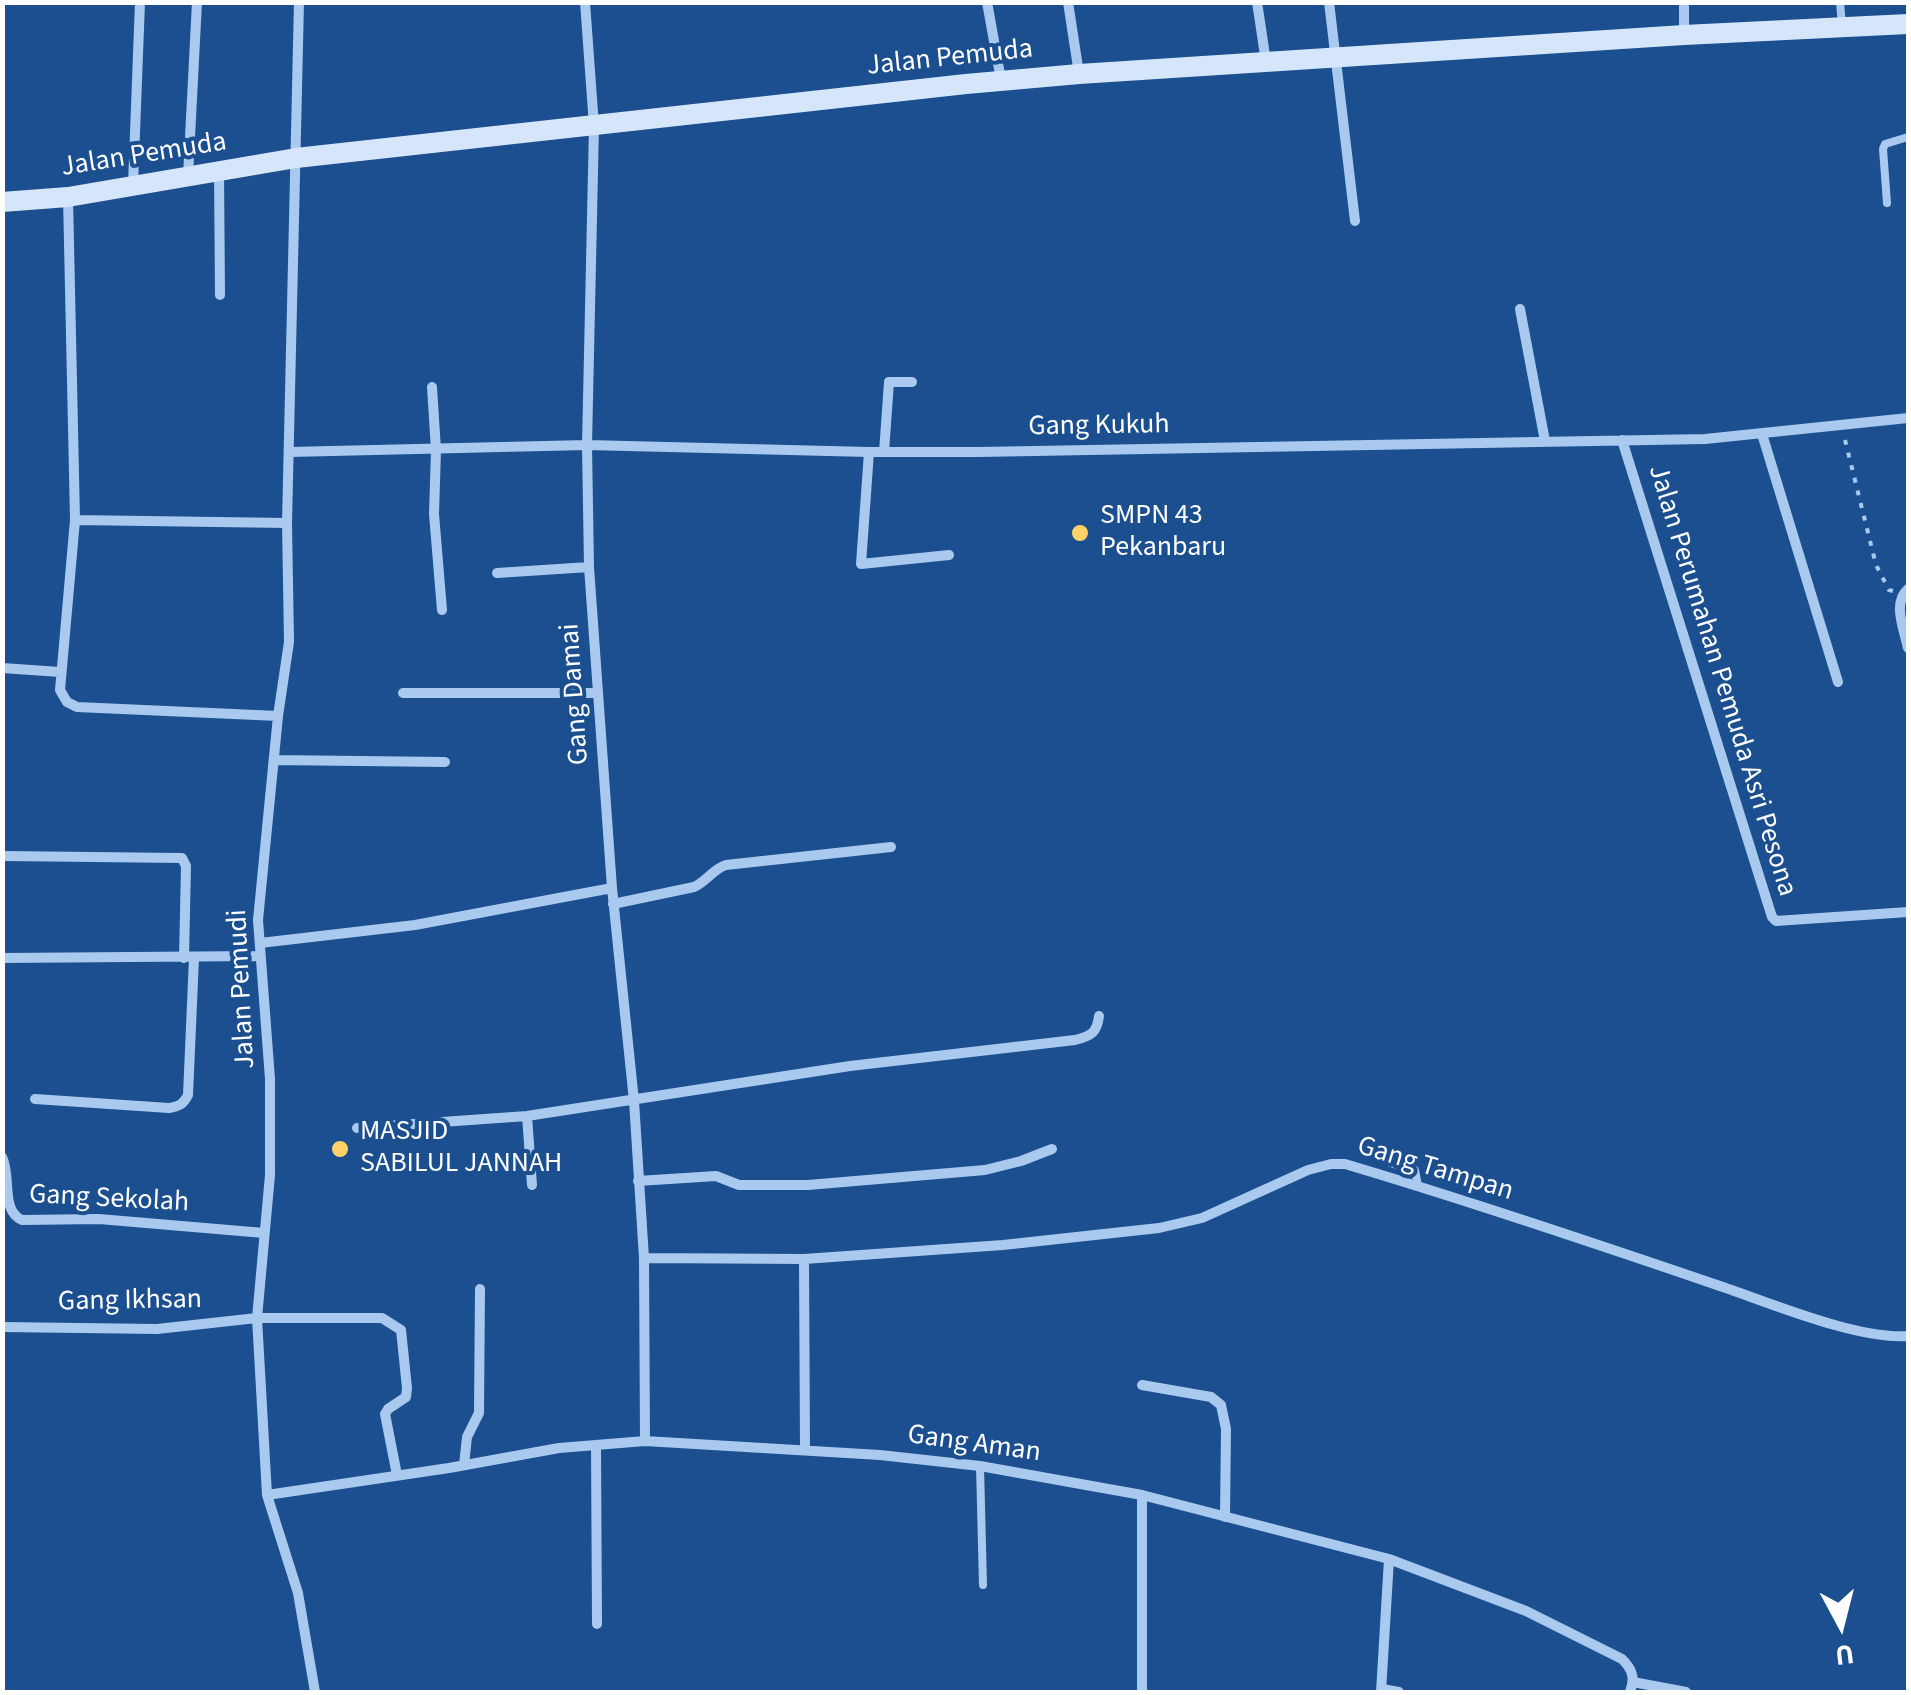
<!DOCTYPE html>
<style>
body{margin:0}
#map{position:relative;width:1911px;height:1695px;overflow:hidden;background:#1b4f8f;font-family:"Source Sans 3",sans-serif}
canvas{display:block}
.frame{position:absolute;inset:0;border:5px solid #fff;pointer-events:none}
.north{position:absolute;left:1791px;top:1575px;width:100px;height:100px;-webkit-text-stroke:8px #1b4f8f;paint-order:stroke;rotate:173deg;font-size:28px;font-weight:700;line-height:40px;text-align:center;color:#fff}
.north::after{content:'';display:block;margin:auto;width:35px;height:45px;background:#fff;clip-path:polygon(50% 0,100% 100%,50% 72%,0 100%)}
</style>
<div id="map">
<canvas width="1911" height="1695"></canvas>
<div class="frame"></div>
<div class="north">U</div>
</div>
<script>
const context = document.querySelector('canvas').getContext('2d');
context.lineJoin = 'round';
function trace(path, color, width, dash) {
  context.strokeStyle = color;
  context.lineWidth = width;
  context.lineCap = dash ? 'butt' : 'round';
  context.setLineDash(dash || []);
  context.stroke(path);
}
function write(font, color, halo, rows, align = 'center') {
  context.font = font + ' "Source Sans 3",sans-serif';
  context.lineWidth = 8;
  context.setLineDash([]);
  context.textBaseline = 'middle';
  context.strokeStyle = halo;
  context.fillStyle = color;
  for (const [text, x, y, turn = 0] of rows) {
    context.save();
    context.translate(x, y);
    context.rotate((+turn || 0) * Math.PI / 180);
    context.textAlign = isNaN(turn) ? turn : align;
    if (halo) context.strokeText(text, 0, 0);
    context.fillText(text, 0, 0);
    context.restore();
  }
}
const path = new Path2D(`
 M1845,440l31,125 13,25 4,1`);
const service = new Path2D(`
 M1840,2l2,24
 M1887,203l-4,-54 2,-5 23,-7
 M1390,1163l25,7 3,16
 M980,1466l3,119`);
const minor = new Path2D(`
 M299,2l-12,521 2,119 -11,74 -20,204 12,159v96l-13,143 10,177 31,98 17,99
 M585,2l9,124 -7,319 2,122 23,321 22,213 10,157 1,183
 M987,2l14,78
 M1068,2l11,72
 M1257,2l9,60
 M1329,2l26,219
 M1684,35v-33
 M219,171l1,124
 M188,176l9,-174
 M133,185l7,-183
 M68,197l7,323 -15,170 7,12 10,5 201,9
 M1520,309l25,132
 M432,387l4,63 -2,64 8,96
 M1762,434l76,248
 M1622,440l150,477 4,4 132,-9
 M289,452l298,-7 282,7h109l727,-13 203,-21
 M869,452l-8,112 88,-9
 M884,452l5,-70h23
 M75,520l212,3
 M497,573l92,-6
 M1908,589c-16,14 -4,40 0,59
 M2,668l58,4
 M403,693h195
 M274,760l171,2
 M2,856l180,2 4,8 -2,92
 M613,904l81,-17c13,-6 19,-18 32,-22l165,-18
 M260,943l155,-18 197,-37
 M2,958l258,-2
 M35,1099l134,9c10,-2 14,-3 19,-13l6,-137
 M527,1116l5,69
 M357,1128l170,-12 323,-50 225,-26c16,-4 22,-7 24,-24
 M2,1157c10,20 -2,53 20,63l77,-1 165,14
 M638,1181l78,-5 23,9h69l177,-15 36,-9 31,-12
 M644,1258l160,1 199,-14 156,-17 43,-10 106,-48 23,-6h14c125,37 249,79 372,121 51,17 140,55 191,51
 M804,1259l1,191
 M2,1327l155,2 100,-11h125l19,12 6,58 -1,9 -18,12 -3,5 12,61
 M1142,1385l69,12 10,8 5,24 -1,88
 M596,1445l1,179
 M464,1465l3,-28 12,-24 1,-124
 M267,1495l182,-27 110,-20 86,-7 235,14 100,11 162,29 247,64 137,52 96,48c11,11 13,19 8,33
 M1142,1495v197
 M1633,1682l53,10
 M1382,1689l17,3
 M1381,1692l8,-133`);
const secondary = new Path2D(`
 M2,202l66,-5 228,-39 670,-74 113,-10 605,-39 224,-11`);
const markers = [
 [1080,533,10,"#ffd166"],
 [340,1149,10,"#ffd166"]
];
const streetNames = [
 ["Jalan Pemuda",950,59,-6],
 ["Jalan Pemuda",144,156,-9],
 ["Gang Kukuh",1099,427,-1],
 ["Jalan Perumahan Pemuda Asri Pesona",1721,681,73],
 ["Gang Damai",576,694,-94],
 ["Jalan Pemudi",243,989,-93],
 ["Gang Tampan",1435,1170,17],
 ["Gang Sekolah",109,1200,3],
 ["Gang Ikhsan",130,1302,-1],
 ["Gang Aman",974,1445,8]
];
const poiNames = [
 ["SMPN 43",1100,517],
 ["Pekanbaru",1100,549],
 ["MASJID",360,1133],
 ["SABILUL JANNAH",360,1165]
];
trace(path, '#a9c9ee', 4, [5, 8]);
trace(service, '#a9c9ee', 8);
trace(minor, '#a9c9ee', 10);
trace(secondary, '#d6e6fa', 20);
for (const [x, y, r, color] of markers) {
  const dot = new Path2D();
  dot.arc(x, y, r, 0, 2 * Math.PI);
  context.fillStyle = color;
  context.fill(dot);
  trace(dot, '#1b4f8f', 4);
}
write('28px', '#fff', '#1b4f8f', streetNames);
write('28px', '#fff', '#1b4f8f', poiNames, 'left');
</script>
